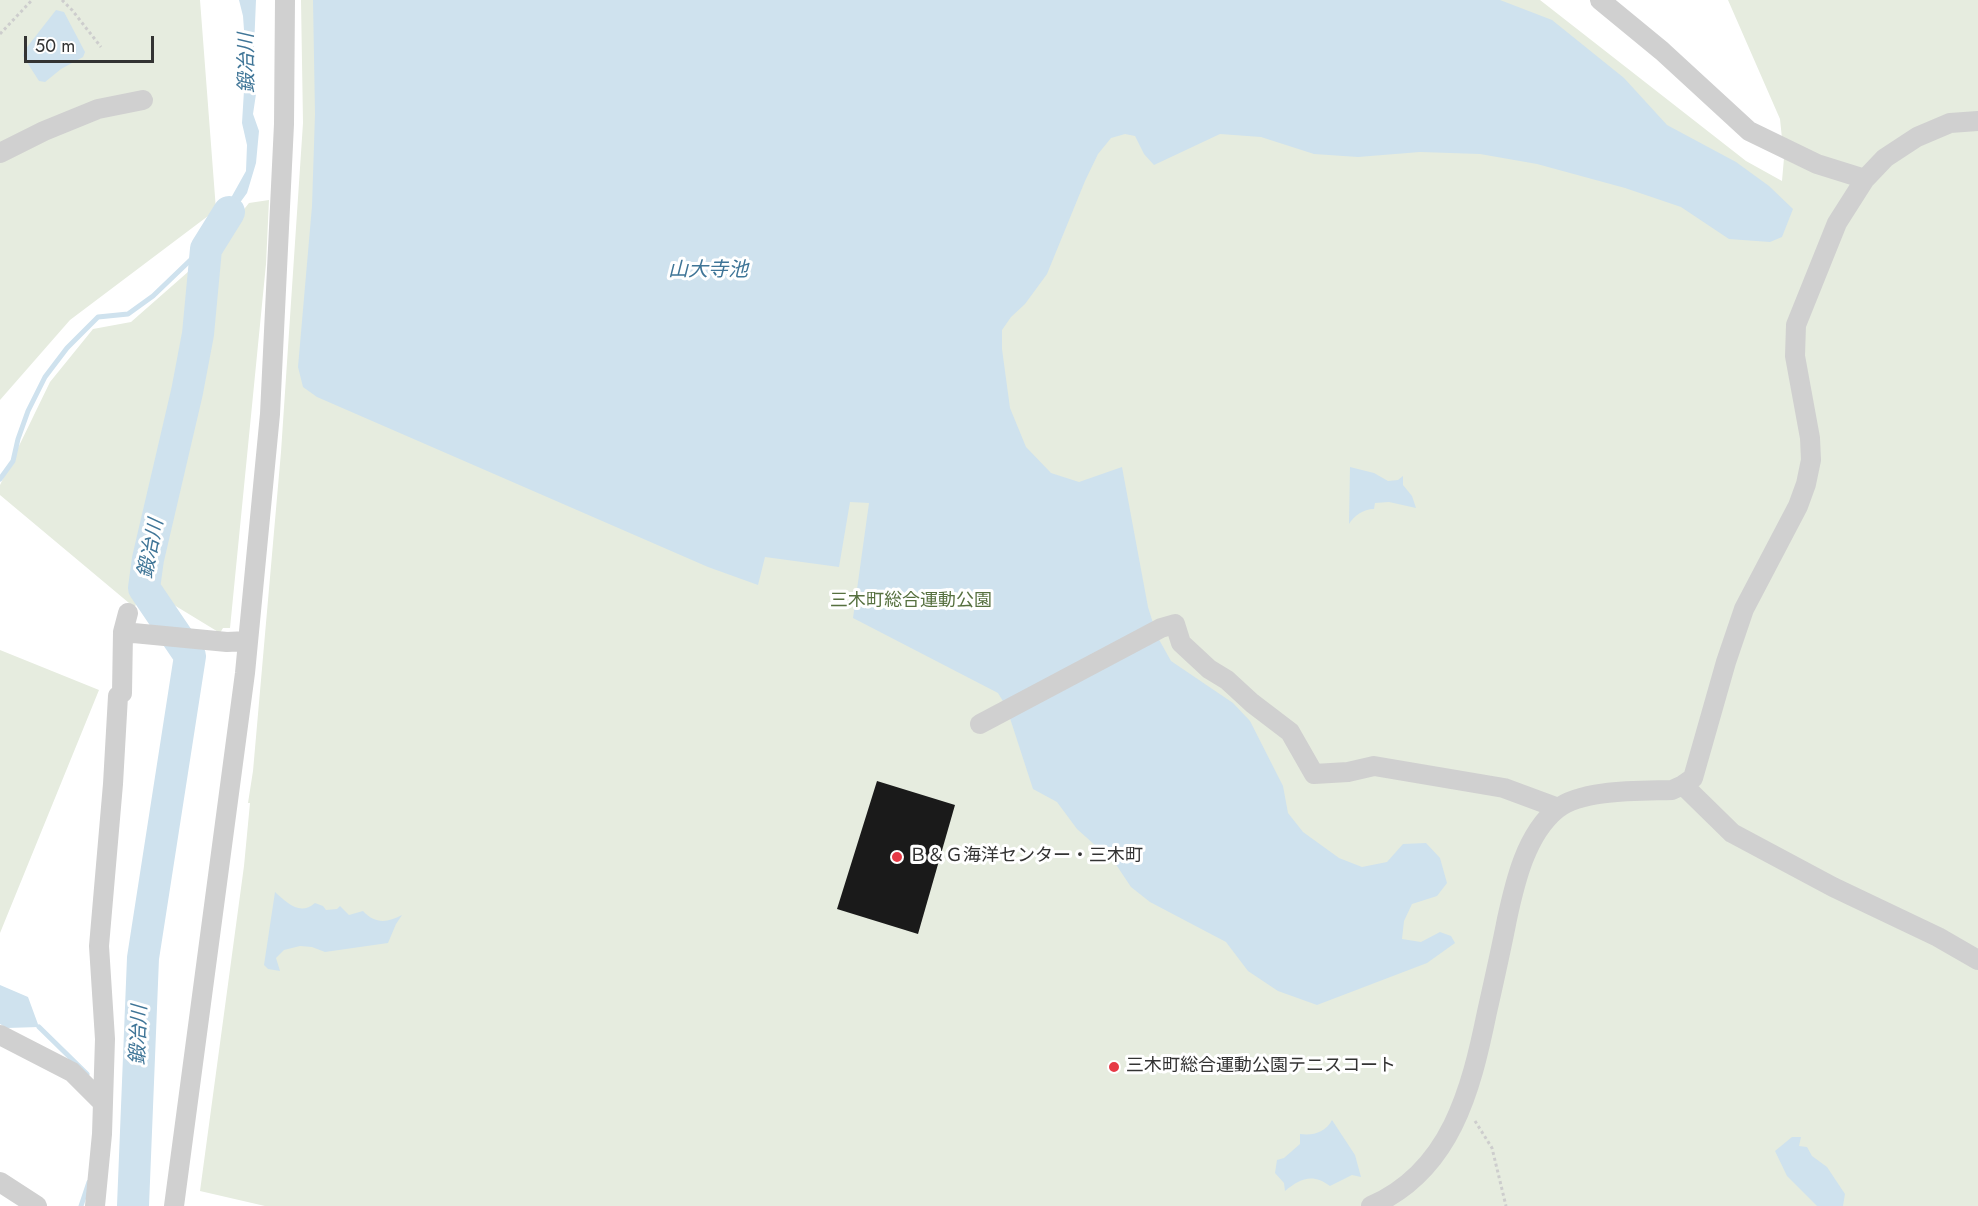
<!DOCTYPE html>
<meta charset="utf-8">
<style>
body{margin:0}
#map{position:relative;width:1978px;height:1206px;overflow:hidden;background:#fff;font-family:Jost,sans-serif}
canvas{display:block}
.scale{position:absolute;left:24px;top:36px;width:130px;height:27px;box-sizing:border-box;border:3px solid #333;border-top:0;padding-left:8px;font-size:18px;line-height:21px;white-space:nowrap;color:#333;-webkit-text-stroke:4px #fff;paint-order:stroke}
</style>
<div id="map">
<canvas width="1978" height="1206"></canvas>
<div class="scale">50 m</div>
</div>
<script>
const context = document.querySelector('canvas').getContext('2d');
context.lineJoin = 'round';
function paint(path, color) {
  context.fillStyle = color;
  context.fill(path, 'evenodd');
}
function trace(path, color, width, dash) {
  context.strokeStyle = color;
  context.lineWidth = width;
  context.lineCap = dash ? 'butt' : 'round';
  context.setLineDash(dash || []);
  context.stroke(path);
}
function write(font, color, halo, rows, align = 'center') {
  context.font = font + ' Jost,"Noto Sans JP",sans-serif';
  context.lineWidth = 6;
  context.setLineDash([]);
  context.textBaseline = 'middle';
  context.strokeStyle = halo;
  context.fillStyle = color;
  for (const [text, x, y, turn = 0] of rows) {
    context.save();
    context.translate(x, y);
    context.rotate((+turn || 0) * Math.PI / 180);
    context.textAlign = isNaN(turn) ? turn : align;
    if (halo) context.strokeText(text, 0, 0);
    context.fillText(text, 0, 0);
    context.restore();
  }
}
const green = new Path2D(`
 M0,0h200l16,210 -146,110 -70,80z
 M301,0h1239l206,161 36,20 2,-23 -4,-39 -52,-119h250v1206h-1713l-65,-15 44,-325 6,-63h-2l5,-32 28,-319 22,-329z
 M269,200l-3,64 -36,364h-7l-3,5 -69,-42 4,-32 26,-103 16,-79 18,-124 18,-30 16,-20z
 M197,264l-19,125 -37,164 -3,42 -3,13 -135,-113v-10l50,-103 43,-53 38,-7z
 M0,650l99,40 -99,243z`);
const water = new Path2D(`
 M239,0h17l-3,71 3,13v10l-3,20 6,17 -3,32 -9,30 -21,29 -17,27 -6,-1 43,-77 1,-26 -5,-22 4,-65 -3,-42z
 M313,0h1187l52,20 72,58 43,47 69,37 33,24 24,23 -11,28 -12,5 -41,-3 -48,-32 -56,-19 -88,-24 -57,-10 -60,-2 -62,5 -44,-3 -53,-17 -41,-3 -66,31 -10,-11 -9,-18 -10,-2 -14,4 -13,16 -13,27 -38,93 -22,30 -14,13 -9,13v19l8,59 16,39 25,26 28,9 43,-15 26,140 9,29 14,25 62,42 17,18 33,65 5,27 15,19 36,26 23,9 25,-5 16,-18 23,-1 14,15 7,25 -10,13 -25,8 -8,17 -2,18 19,3 19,-10 11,4 4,7 -28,20 -110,42 -39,-14 -30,-20 -22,-29 -76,-40 -19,-15 -16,-24 -38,-34 -20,-27 -24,-13 -27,-83 -8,-13 -145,-75 16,-115 -19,-1 -11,65 -74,-10 -7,28 -50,-18 -391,-170 -14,-10 -5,-20 14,-161 3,-92z
 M56,10l8,2 21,40 -2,5 -22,12 -16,13 -6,-1 -16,-25 1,-5z
 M1350,467l24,6 14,8 10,-1 5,-4v9l9,11 4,12 -27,-6 -14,1 -1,6c-11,0 -20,7 -25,15z
 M275,892c12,11 25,24 40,11l8,3 3,4 11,-1 3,-3 9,9 14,-4c12,13 24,12 39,4l-6,9 -8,19 -63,9 -13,-5 -12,-1 -16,4 -8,8 4,13 -12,-2 -4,-4z
 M0,985l28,12 11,30 -32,1 -7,-4z
 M1332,1120l23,35 6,22 -9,-2 -22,11c-17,-13 -30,-8 -45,5l-1,-8 -9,-10 2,-13 7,-2 16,-14v-10c13,2 26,-2 32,-14z
 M1792,1137h9l-2,9 8,1 5,9 15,11 18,27 -2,12h-26l-30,-30 -12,-25z`);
const stream = new Path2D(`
 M0,479l13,-18 5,-22 10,-28 17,-34 22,-29 31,-31 30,-3 25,-18 50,-48
 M39,1027l48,47
 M81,1206l8,-24`);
const river = new Path2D(`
 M133,1206l10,-248 47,-302 -46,-68 4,-29 39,-167 11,-58 8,-85 23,-37`);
const building = new Path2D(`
 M877,781l78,24 -37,129 -81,-25z`);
const path = new Path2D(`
 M62,0l10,10 29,37
 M0,34l32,-34
 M1475,1121l17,27 14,58`);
const minor = new Path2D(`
 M1600,0l62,51 87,80 68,33 48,15
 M0,153l44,-22 54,-22 45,-9
 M123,632l104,10 21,-1
 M980,724l181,-96 14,-4 6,19 28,26 18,11 25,23 38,29 24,42 34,-2 26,-6 130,22 54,20
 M1683,785l49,48 101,54 105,50 40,23
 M0,1035l72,37 31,31
 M0,1182l37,24
 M95,1206l7,-72 3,-95 -6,-93 14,-162 5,-88 4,-3 1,-61 5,-19
 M174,1206l71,-533 25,-259 14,-290 1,-124
 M1371,1206c80,-35 100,-116 116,-194 7,-31 14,-62 20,-93 8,-37 19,-85 50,-110 25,-20 84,-18 115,-19l11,-5 10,-7 33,-116 18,-53 54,-103 8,-22 5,-24 -1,-22 -15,-82 1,-31 41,-102 28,-44 20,-21 32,-21 33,-14 28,-2`);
const markers = [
 [897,857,6,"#e63946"],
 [1114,1067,6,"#e63946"]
];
const parkNames = [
 ["三木町総合運動公園",911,602]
];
const poiNames = [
 ["Ｂ＆Ｇ海洋センター・三木町",909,857],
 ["三木町総合運動公園テニスコート",1126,1067]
];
const waterNames = [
 ["鍛冶川",248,63,-91],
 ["山大寺池",708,271],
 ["鍛冶川",152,549,-79],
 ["鍛冶川",140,1035,-88]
];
paint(green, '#e6ecdf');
paint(water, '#cfe2ee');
trace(stream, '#cfe2ee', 5);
trace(river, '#cfe2ee', 32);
paint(building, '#1a1a1a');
trace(path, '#cdcdcd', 3, [3, 3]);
trace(minor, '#d0d0d0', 20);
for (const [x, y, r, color] of markers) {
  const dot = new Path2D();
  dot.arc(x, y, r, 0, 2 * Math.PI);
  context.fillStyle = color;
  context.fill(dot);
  trace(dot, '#fff', 2);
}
write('18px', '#56703f', '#fff', parkNames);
write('18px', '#333', '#fff', poiNames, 'left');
write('italic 20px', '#3f7597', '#fff', waterNames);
</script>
